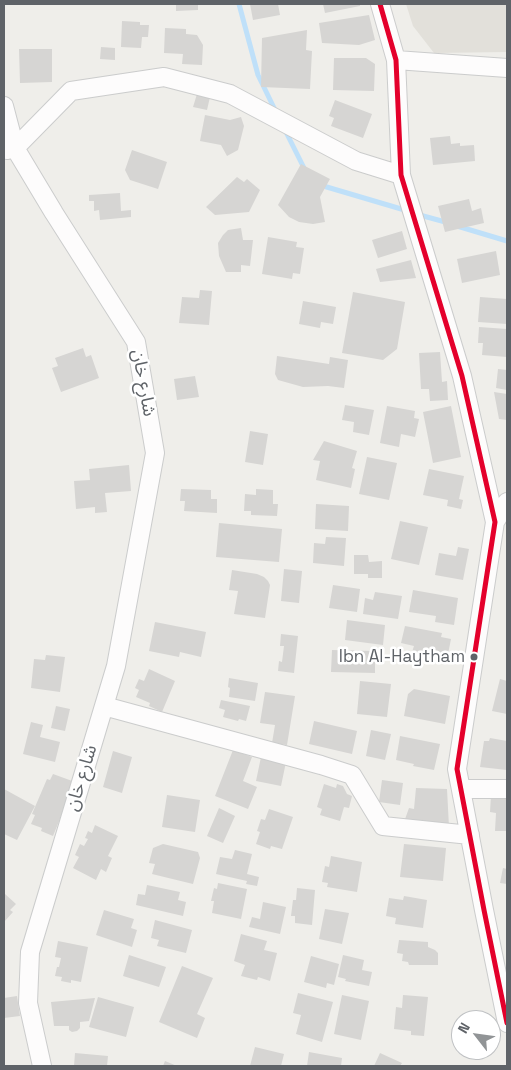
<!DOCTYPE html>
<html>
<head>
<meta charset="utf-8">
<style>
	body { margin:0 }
	#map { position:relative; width:511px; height:1070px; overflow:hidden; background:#efeeea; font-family:"Space Grotesk",sans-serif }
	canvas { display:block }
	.frame { position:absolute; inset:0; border:5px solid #5f6368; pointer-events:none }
	.north { position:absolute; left:451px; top:1010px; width:50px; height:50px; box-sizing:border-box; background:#fff; border:1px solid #bfc1c3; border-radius:50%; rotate:300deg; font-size:14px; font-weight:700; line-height:20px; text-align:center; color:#5f6368 }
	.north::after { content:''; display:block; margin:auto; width:18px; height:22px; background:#919496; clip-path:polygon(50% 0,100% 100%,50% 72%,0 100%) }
</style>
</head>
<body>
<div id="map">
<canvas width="511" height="1070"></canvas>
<div class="frame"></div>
<div class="north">N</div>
</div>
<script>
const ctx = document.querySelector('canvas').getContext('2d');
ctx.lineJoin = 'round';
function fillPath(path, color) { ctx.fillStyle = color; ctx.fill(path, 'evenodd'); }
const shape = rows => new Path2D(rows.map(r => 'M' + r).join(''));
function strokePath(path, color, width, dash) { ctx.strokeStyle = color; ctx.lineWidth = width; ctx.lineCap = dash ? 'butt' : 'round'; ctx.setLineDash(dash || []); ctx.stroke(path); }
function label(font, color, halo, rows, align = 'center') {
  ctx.font = font + ' "Space Grotesk","Noto Sans Arabic",sans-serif'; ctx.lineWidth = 5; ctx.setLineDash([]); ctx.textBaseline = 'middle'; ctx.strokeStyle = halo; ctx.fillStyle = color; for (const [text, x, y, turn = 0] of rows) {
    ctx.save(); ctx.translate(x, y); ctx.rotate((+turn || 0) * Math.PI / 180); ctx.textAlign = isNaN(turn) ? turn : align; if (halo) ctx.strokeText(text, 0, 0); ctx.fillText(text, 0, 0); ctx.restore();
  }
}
const education = shape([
	[406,4,507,4,507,52,434,53,413,26]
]);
const stream = shape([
	[239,4,258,75,277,114],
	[285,130,305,170],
	[320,185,408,211],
	[416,214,449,223],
	[457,226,507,241]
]);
const building = shape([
	[176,4,198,4,198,10,176,11],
	[250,4,278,4,280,15,253,20],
	[323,4,360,4,360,6,325,13],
	[369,15,375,40,359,45,322,43,319,23],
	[122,21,140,22,140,25,149,25,148,37,142,37,141,48,121,47],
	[165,28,186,29,186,34,197,35,203,45,202,65,182,64,183,54,164,53],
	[307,30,306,50,312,51,310,89,261,87,262,38],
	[101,47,115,48,115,60,100,59],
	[19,49,52,49,52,82,20,83],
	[334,58,366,58,375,64,374,91,333,90],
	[197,94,210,97,207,110,193,107],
	[335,100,372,114,363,138,331,126,334,118,329,116],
	[205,115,230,120,241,117,244,126,238,150,227,156,221,145,200,141],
	[450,136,451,144,460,143,460,146,474,145,475,161,433,165,430,138],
	[132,150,167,162,158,189,130,180,125,170],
	[301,164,330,179,320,197,325,222,313,224,299,222,289,217,278,205],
	[237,177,244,182,247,179,260,190,249,212,215,215,206,207],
	[120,193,121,211,131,210,131,217,100,220,99,210,94,211,94,201,89,201,89,195],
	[469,199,472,211,481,208,484,223,445,232,438,206],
	[241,228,243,240,253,240,250,266,241,265,241,272,226,272,219,256,218,243,223,235,228,230],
	[402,231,407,249,378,258,372,240],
	[268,237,297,242,296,247,304,248,300,274,293,273,292,279,262,274],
	[496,251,500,275,462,283,457,259],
	[411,260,416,278,380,282,376,269],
	[200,290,212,291,209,325,179,323,182,297,199,298],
	[353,292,405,302,397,349,383,360,342,353],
	[480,297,507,299,507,324,478,322],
	[303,301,336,307,333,324,321,322,320,328,299,324],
	[479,327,507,329,507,357,482,355,483,343,478,343],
	[83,348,86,357,91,355,99,378,61,392,52,368,58,366,55,358],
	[440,352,442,382,447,381,448,400,430,401,429,389,421,389,419,353],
	[277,356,329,364,330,357,348,360,344,388,328,386,303,387,278,380,275,374],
	[498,369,507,370,507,390,496,388],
	[195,376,199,397,177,400,174,379],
	[494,392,507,394,507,420,499,419],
	[345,405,374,410,369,435,353,432,354,422,342,420],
	[387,406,415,411,414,418,419,419,415,437,401,434,399,447,380,443],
	[451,406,461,457,433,463,423,412],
	[250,431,268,434,263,465,245,462],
	[324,441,357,451,352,468,355,469,351,488,316,480,320,461,313,460],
	[367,457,397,463,389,500,359,494],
	[129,465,131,491,105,493,107,512,95,513,95,507,76,509,74,481,90,480,89,469],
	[429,469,464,476,459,499,463,500,461,509,447,506,448,500,423,495],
	[181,489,211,490,211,499,217,499,217,513,184,511,185,501,180,501],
	[256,489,273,490,273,504,278,504,277,516,251,515,251,511,244,511,245,494,256,495],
	[316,504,349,506,348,531,315,529],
	[400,521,428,527,419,565,391,559],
	[219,523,282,529,279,562,216,557],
	[326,537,346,538,344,566,313,563,314,543,325,544],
	[458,547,469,549,463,580,435,575,439,553,456,556],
	[354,555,368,555,369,562,382,561,382,578,368,578,368,574,354,574],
	[284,569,302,571,299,603,281,601],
	[232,570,257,574,264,577,268,581,270,585,265,618,234,614,238,591,229,590],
	[333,585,360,589,357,612,329,608],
	[413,590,458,598,454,625,435,622,436,616,409,612],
	[375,592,402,596,398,619,363,614,365,598,373,600],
	[347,620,385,625,383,645,345,640],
	[155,622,206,632,201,657,180,652,179,657,149,651],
	[405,626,442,633,441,637,451,639,446,664,423,660,422,654,412,652,414,646,401,643],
	[281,634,298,636,294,673,278,671,279,661,282,662,284,646,280,646],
	[332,650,375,651,375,673,331,672],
	[46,655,65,657,60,692,31,688,34,659,45,660],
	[149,669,175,681,162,712,149,706,150,703,136,697,139,690,135,688,139,679,144,681],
	[229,678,258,683,255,701,229,697,230,688,228,687],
	[500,679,507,681,507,714,492,711],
	[360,681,391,684,387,717,357,714],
	[414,689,450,696,445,724,404,716,408,694],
	[265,692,295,696,287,745,272,743,275,725,260,723],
	[221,700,250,706,246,721,239,719,238,721,223,717,225,710,219,708],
	[56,706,70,709,65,731,51,728],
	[314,721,357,731,352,754,309,744],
	[31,722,43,725,40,737,60,742,55,762,23,754],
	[371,730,391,734,385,760,366,756],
	[400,736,440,744,434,770,413,766,414,764,396,760],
	[490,738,507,741,507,770,480,767,484,741,489,741],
	[233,750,252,757,243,781,257,787,248,809,215,796],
	[113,751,132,757,122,793,103,787],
	[261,757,286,762,281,786,256,781],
	[53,774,75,782,53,836,41,831,42,828,31,824,35,815,32,814,47,779,50,780],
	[382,780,403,783,400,805,379,802],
	[324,784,336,788,337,784,343,786,347,794,352,796,349,808,344,807,340,821,320,815,322,809,317,807],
	[416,788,447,789,449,827,404,822,409,808,414,809],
	[4,789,35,806,17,840,4,834],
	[167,795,200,800,195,832,162,827],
	[491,795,507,796,507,831,495,831,496,813,490,812],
	[219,808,235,816,223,843,207,836],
	[269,809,293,817,282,849,271,846,270,849,256,844,260,832,257,831,261,819,265,820],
	[95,825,118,836,108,856,112,858,106,872,101,869,96,880,73,868,79,857,75,855,80,844,84,846,88,839,85,838,88,831,92,833],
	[163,844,198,852,200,858,193,884,152,874,155,864,149,863,153,848],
	[404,844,446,848,443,881,400,877],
	[235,850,252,854,247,874,259,877,257,886,246,884,247,881,216,874,220,857,232,859],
	[331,856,362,862,357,892,327,887,328,883,322,882,325,866,329,867],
	[503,868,507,869,507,884,500,883],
	[218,883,247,889,241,919,212,913,214,901,211,901,214,888,217,889],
	[147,885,180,892,178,900,186,902,183,916,136,905,138,894,145,895],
	[297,888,315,890,312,925,295,923,295,916,291,916,293,900,296,900],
	[5,894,16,904,10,910,13,912,4,922,4,896],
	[404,896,427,900,423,928,395,924,396,918,386,916,389,898,403,900],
	[263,902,286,907,280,934,249,927,252,917,260,919],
	[325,909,349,913,342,944,319,939],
	[104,910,134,919,131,928,137,930,132,947,96,935],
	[155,920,192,930,186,953,157,946,159,940,151,938],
	[241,934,267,941,264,950,277,953,270,981,258,977,257,980,241,976,245,965,234,961],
	[399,940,428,942,428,947,435,950,438,953,438,965,409,965,408,962,402,961,403,954,397,953],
	[58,941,88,947,81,982,71,980,71,983,61,981,62,977,55,976,57,967,59,967,61,958,55,957],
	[129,955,166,967,159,987,123,976],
	[343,955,364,960,362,970,372,972,369,986,345,981,346,979,338,977],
	[311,956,339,964,334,985,327,983,326,988,304,982],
	[182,966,213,978,197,1014,205,1018,197,1038,159,1022],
	[298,993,333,1002,322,1042,296,1034,301,1015,293,1013],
	[342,995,369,1001,361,1040,334,1034],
	[403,995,428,997,424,1036,411,1035,411,1031,394,1029,396,1007,402,1008],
	[17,996,20,1016,4,1018,4,998],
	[98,997,134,1007,126,1037,89,1027],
	[95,998,89,1021,80,1022,80,1028,77,1031,72,1032,69,1030,69,1026,54,1026,51,1002],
	[255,1047,284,1054,281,1066,250,1066],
	[309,1052,342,1058,341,1066,307,1066],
	[75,1053,108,1056,107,1066,74,1066],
	[380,1053,402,1063,400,1066,374,1066],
	[165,1061,177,1066,163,1066]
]);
const minor = shape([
	[380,4,396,60,401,175,462,376,495,522,457,769,484,910,507,1023],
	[396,60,507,68],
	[4,106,15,148,7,150],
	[495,522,507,502],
	[104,706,321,765,352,775,383,826,470,835],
	[461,789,507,789],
	[42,1066,28,1003,30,952,116,666,155,453,136,342,54,213,15,148,71,91,164,77,230,94,356,161,401,175]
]);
const bus1 = shape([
	[380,4,396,60,401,175,462,376,495,522,457,769,484,910,507,1023]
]);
const markers = [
	[474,657,4.5,"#5f6368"]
];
const busNames = [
	["Ibn Al-Haytham",465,657]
];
const streetNames = [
	["شارع خان",143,383,80],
	["شارع خان",82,778,-73]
];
fillPath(education, '#e2e0da');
strokePath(stream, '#bfe0f9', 5);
fillPath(building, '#d6d5d3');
strokePath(minor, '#cbcccc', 20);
strokePath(minor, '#fdfcfc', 18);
strokePath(bus1, '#e4002b', 5);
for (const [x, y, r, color] of markers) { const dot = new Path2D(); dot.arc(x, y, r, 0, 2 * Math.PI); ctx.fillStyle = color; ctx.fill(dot); strokePath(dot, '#fff', 2); }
label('17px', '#5f6368', '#fff', busNames, 'right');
label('18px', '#5f6368', '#fff', streetNames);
</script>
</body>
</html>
